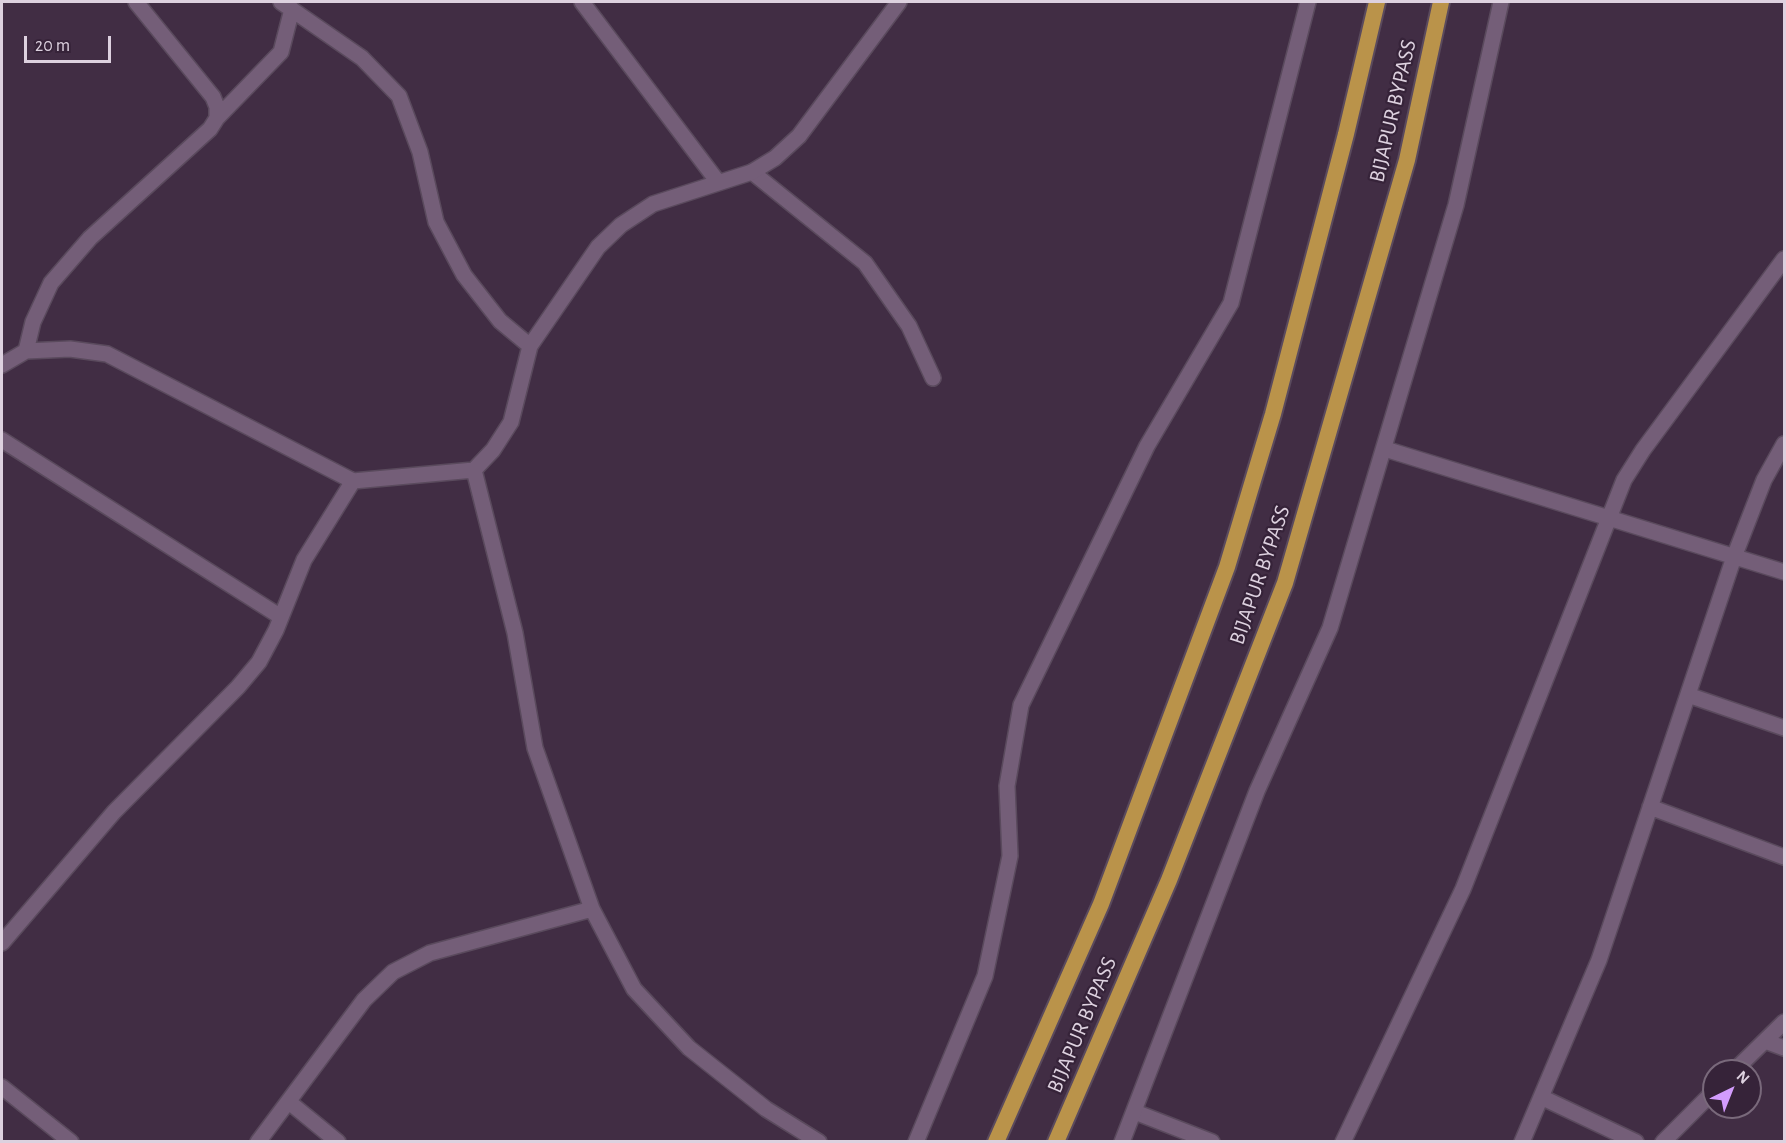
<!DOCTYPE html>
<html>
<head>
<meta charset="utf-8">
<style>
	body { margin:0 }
	#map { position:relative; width:1786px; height:1143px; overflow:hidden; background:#412d44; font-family:"Alegreya Sans",sans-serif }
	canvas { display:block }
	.frame { position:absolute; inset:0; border:3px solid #ddd1df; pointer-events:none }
	.north { position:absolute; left:1702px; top:1059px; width:60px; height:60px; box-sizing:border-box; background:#362339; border:2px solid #79697b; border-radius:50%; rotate:43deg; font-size:16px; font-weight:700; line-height:24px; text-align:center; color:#ddd1df }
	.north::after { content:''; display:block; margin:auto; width:21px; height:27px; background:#d39cfd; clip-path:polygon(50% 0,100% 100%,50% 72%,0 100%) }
	.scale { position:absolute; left:24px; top:36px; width:87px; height:27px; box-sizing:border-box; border:3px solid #ddd1df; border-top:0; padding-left:8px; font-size:18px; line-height:21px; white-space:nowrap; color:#ddd1df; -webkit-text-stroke:4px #362339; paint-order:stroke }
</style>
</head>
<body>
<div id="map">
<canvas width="1786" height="1143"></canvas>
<div class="frame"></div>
<div class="north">N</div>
<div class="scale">20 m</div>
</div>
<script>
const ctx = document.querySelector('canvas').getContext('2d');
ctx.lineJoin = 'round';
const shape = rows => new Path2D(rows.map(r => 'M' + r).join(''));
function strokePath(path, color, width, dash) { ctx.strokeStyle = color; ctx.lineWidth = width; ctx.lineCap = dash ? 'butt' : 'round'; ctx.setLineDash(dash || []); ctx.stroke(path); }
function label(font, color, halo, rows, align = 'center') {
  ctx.font = font + ' "Alegreya Sans",sans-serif'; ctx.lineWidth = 4.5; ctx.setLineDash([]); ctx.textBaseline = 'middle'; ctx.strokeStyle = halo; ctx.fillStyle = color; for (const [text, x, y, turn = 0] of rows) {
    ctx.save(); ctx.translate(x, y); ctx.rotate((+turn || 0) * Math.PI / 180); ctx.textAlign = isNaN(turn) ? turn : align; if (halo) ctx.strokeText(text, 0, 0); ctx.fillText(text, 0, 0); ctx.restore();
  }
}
const service = shape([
	[752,172,865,263,909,326,933,378]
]);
const minor = shape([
	[281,2,362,58,399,96,420,152,436,222,464,275,500,321,530,346,598,247,621,225,653,204,752,172,775,158,799,136,899,2],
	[582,2,718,182],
	[217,118,281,52,292,9],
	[26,351,33,322,51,283,90,238,210,129,217,118,217,107,213,97,136,2],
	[2,365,26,351,70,349,107,354,353,481,304,560,276,630,259,662,238,687,114,812,2,943],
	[2,440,281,617],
	[1385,449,1784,572],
	[474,470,515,633,535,748,592,909,634,989,689,1048,766,1109,819,1142],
	[353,481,474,470,493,450,511,422,530,346],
	[1688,695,1784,728],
	[1650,807,1784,857],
	[1765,1041,1784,1048],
	[1734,1071,1784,1022],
	[2,1087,71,1142],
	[1541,1097,1636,1142],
	[289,1102,338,1142],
	[1135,1112,1212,1142],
	[258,1142,364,1000,393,972,430,953,592,909],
	[1343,1142,1463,889,1624,480,1643,450,1784,259],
	[1522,1142,1599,960,1734,557,1764,480,1784,444],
	[1663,1142,1714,1091]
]);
const tertiary = shape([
	[916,1142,985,976,1010,856,1007,786,1021,705,1147,446,1231,303,1308,2],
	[1122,1142,1257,791,1330,628,1456,205,1501,2]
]);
const trunk = shape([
	[996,1142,1101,904,1227,567,1273,414,1346,134,1377,2],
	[1056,1142,1169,880,1285,583,1407,160,1441,2]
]);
const streetNames = [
	["BIJAPUR BYPASS",1393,111,-77],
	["BIJAPUR BYPASS",1260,575,-71],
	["BIJAPUR BYPASS",1082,1025,-67]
];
strokePath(service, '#5a4a5d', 18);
strokePath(minor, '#5a4a5d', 18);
strokePath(tertiary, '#5a4a5d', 18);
strokePath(trunk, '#5a4a5d', 20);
strokePath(service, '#745e78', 15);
strokePath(minor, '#745e78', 15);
strokePath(tertiary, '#745e78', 15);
strokePath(trunk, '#ba934a', 16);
label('22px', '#ddd1df', '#362339', streetNames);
</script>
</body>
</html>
